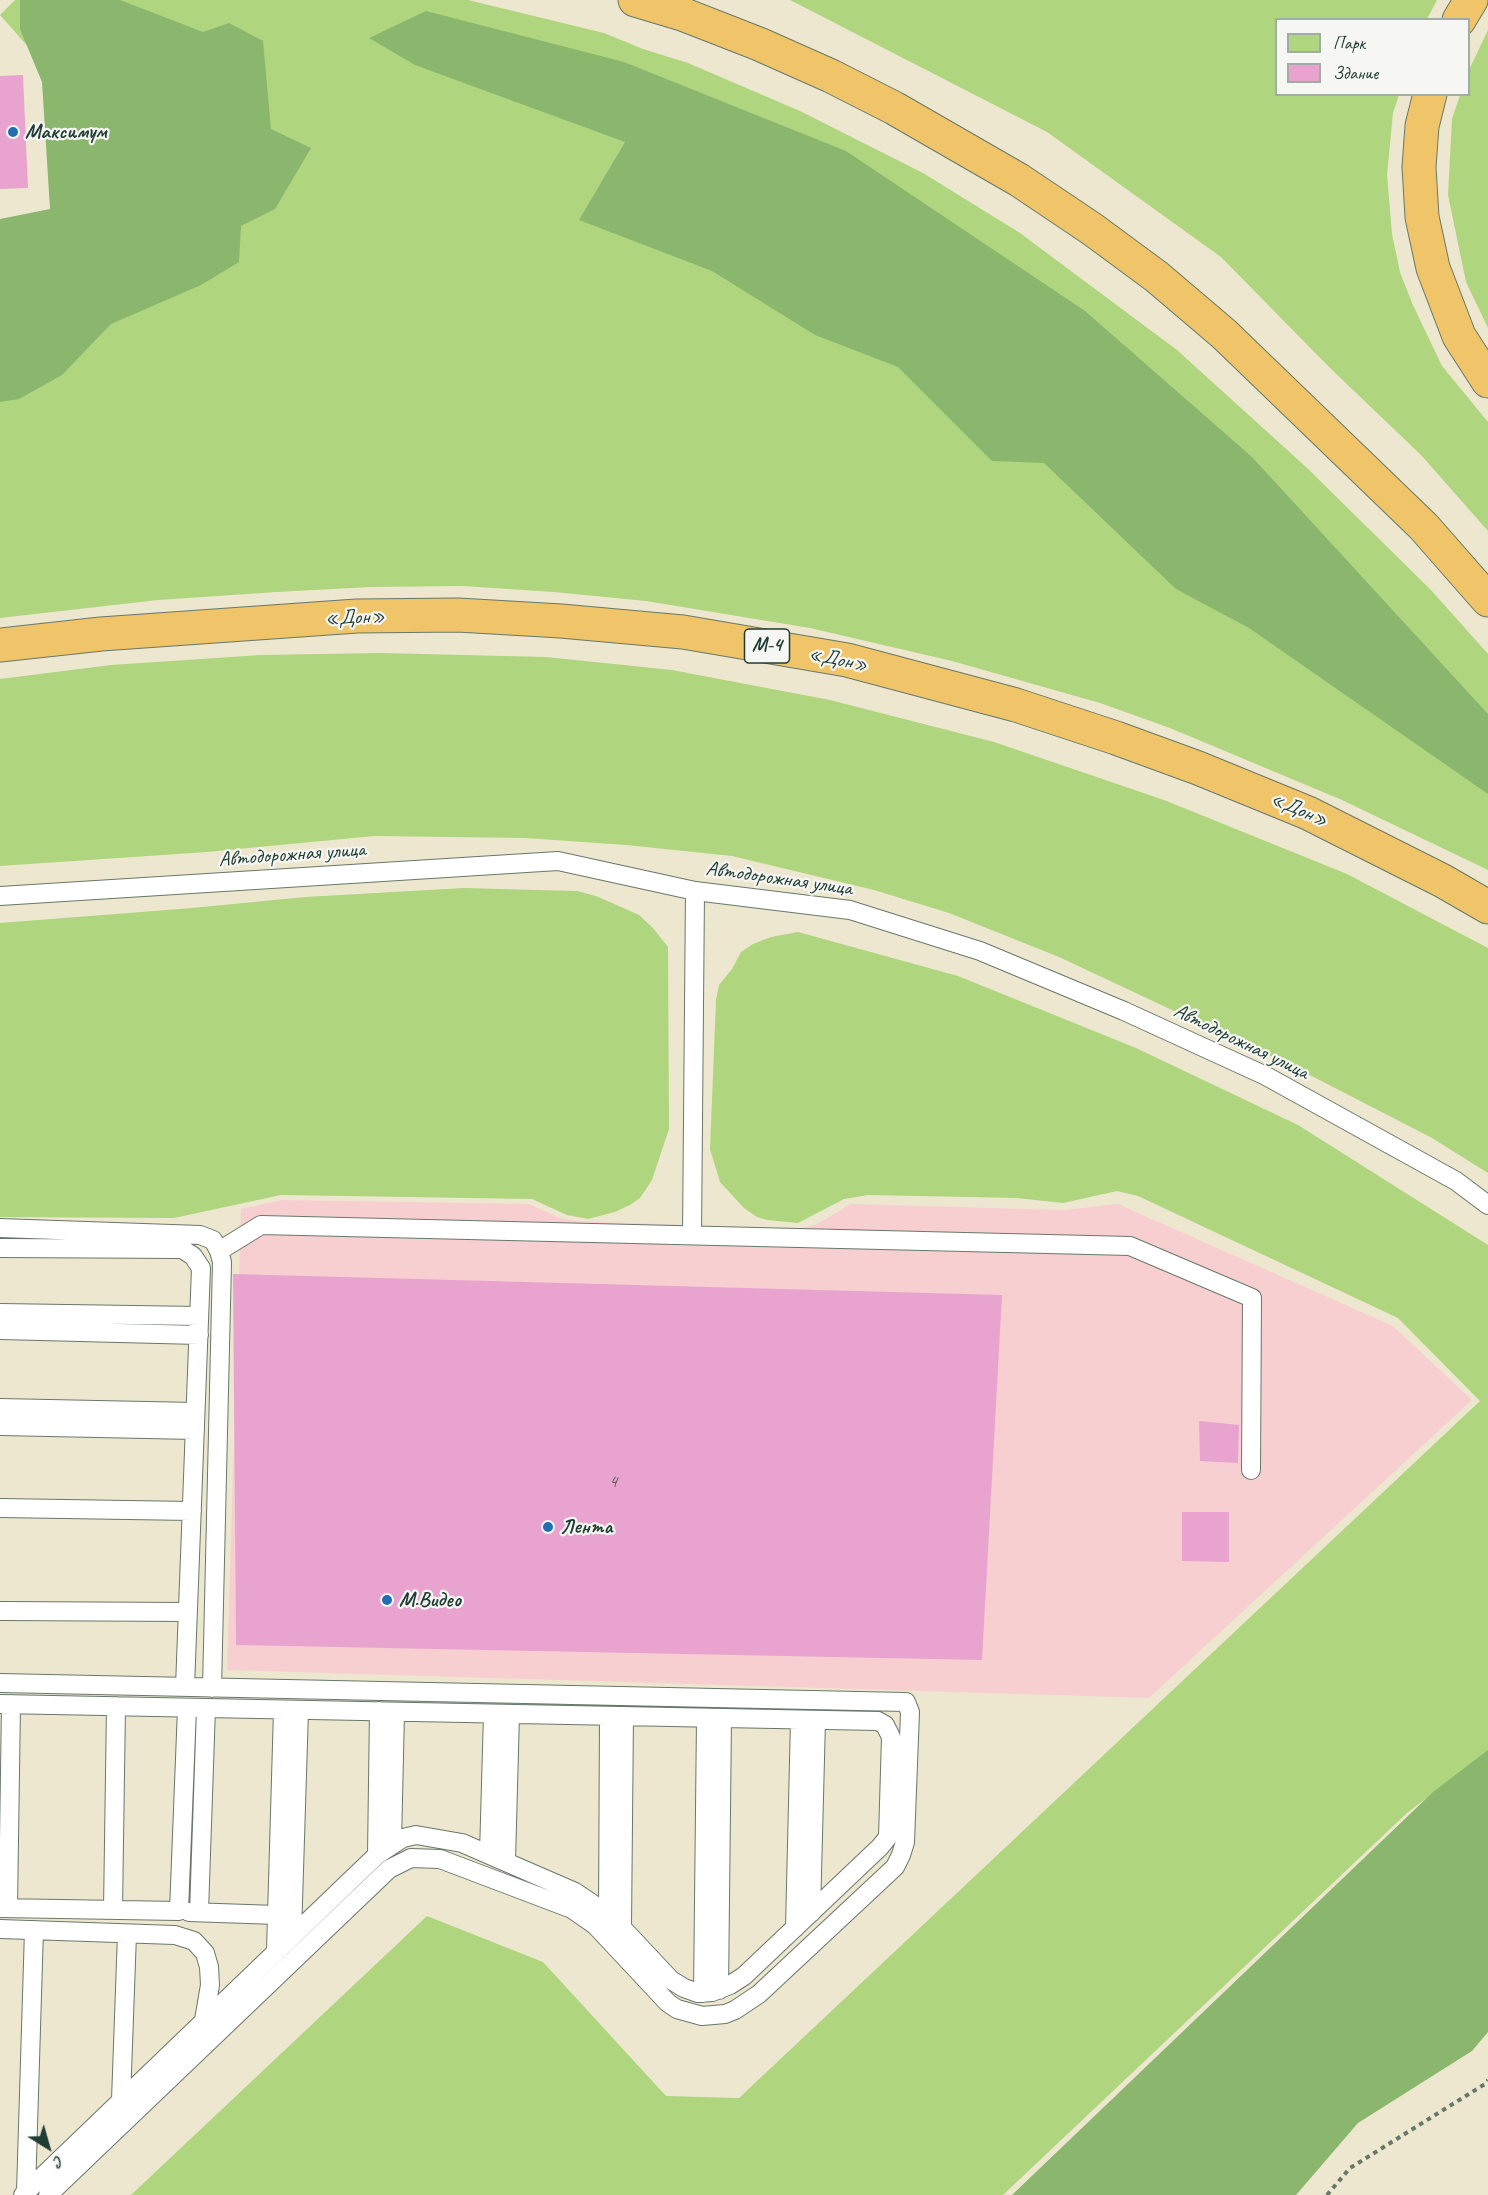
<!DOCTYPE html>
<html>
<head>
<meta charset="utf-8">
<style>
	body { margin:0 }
	#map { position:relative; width:1488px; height:2195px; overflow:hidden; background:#eee7cf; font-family:Caveat,sans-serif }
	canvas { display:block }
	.legend { position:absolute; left:1275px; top:18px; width:195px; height:78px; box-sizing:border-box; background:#f6f6f2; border:2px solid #a0aca6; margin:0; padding:8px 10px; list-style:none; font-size:18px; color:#1f3d34 }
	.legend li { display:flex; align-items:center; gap:12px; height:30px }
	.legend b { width:30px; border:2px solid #a0aca6 }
	.north { position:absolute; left:18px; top:2117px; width:60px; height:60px; -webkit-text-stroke:4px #f6f6f2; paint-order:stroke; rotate:143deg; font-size:16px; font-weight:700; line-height:24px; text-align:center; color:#1f3d34 }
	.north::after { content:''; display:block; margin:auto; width:21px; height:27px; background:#1f3d34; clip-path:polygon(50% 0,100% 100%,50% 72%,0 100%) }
</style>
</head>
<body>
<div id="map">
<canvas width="1488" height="2195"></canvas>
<ul class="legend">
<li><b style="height:16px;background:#afd57f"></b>Парк</li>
<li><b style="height:16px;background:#e8a4cf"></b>Здание</li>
</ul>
<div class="north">С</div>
</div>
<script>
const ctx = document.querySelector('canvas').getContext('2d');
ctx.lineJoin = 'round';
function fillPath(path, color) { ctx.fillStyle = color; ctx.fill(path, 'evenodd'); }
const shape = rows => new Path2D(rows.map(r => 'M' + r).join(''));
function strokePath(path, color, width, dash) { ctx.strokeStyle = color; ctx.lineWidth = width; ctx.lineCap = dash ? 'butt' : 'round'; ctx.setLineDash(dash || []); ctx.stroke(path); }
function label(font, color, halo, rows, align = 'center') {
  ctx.font = font + ' Caveat,sans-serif'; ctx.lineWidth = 4.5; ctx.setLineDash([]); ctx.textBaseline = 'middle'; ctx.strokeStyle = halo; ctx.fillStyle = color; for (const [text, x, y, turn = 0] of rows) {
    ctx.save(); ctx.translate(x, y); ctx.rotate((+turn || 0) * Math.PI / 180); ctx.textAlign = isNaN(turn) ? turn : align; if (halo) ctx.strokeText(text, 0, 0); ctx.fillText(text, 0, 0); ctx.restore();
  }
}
const built = shape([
	[282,1200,529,1204,558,1217,574,1221,797,1229,815,1225,851,1204,1064,1210,1118,1204,1393,1326,1472,1400,1149,1698,227,1670,241,1209]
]);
const green = shape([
	[15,0,468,0,604,33,643,49,688,63,800,111,923,173,1020,233,1177,350,1306,467,1431,590,1488,654,1488,870,1342,800,1170,728,1100,703,952,661,810,628,646,601,554,592,463,586,370,587,277,592,158,600,0,618,0,230,60,213,46,67,0,15],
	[790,0,1437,0,1427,19,1276,20,1276,94,1399,95,1393,113,1387,175,1392,234,1400,272,1412,303,1442,366,1488,422,1488,531,1421,455,1329,367,1221,257,1047,132],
	[1488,30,1488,328,1466,282,1448,195,1452,119,1460,95,1468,94,1469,70],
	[380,653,546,657,672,670,830,700,994,742,1164,800,1347,874,1488,948,1488,1173,1432,1138,1302,1071,1059,957,949,913,874,890,732,856,626,845,525,838,374,836,207,852,0,866,0,679,111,665,261,655],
	[464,888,577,891,596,896,639,915,653,928,668,947,669,1129,652,1180,640,1198,630,1205,615,1212,588,1219,567,1215,532,1199,281,1195,174,1218,0,1217,0,923,192,908,305,897],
	[798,932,958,976,1136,1048,1298,1125,1488,1245,1488,1751,1407,1813,1003,2195,131,2195,427,1916,543,1962,666,2096,739,2098,1480,1401,1398,1318,1138,1196,1117,1191,1063,1203,1017,1198,868,1195,844,1199,798,1223,767,1220,757,1217,744,1208,720,1182,710,1149,716,1000,719,985,732,969,741,952,753,944,771,937]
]);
const forest = shape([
	[20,0,120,0,203,32,229,23,263,41,271,129,311,148,275,209,241,226,239,262,201,285,111,324,62,375,19,399,0,402,0,219,50,209,42,82,20,29],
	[426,11,624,62,846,151,1085,311,1252,457,1488,714,1488,794,1249,628,1176,589,1044,463,992,461,898,367,815,335,712,271,579,220,625,142,415,65,369,38],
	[1488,1750,1488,2032,1472,2051,1358,2123,1296,2195,1012,2195,1433,1792]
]);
const building = shape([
	[23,75,28,188,0,189,0,76],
	[233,1274,1002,1295,982,1660,236,1645],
	[1199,1421,1239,1425,1238,1463,1200,1461],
	[1182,1512,1229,1512,1229,1562,1182,1561]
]);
const path = shape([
	[1327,2195,1350,2168,1485,2084,1488,2080]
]);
const service = shape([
	[0,896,558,861,695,891,850,910,980,951,1124,1011,1266,1076,1456,1181,1488,1205],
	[0,1228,200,1235,213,1240,219,1251,222,1262,212,1688],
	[692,1235,695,891],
	[0,1248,182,1249,193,1256,201,1268,185,1687],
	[219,1251,261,1225,1130,1246,1252,1298,1251,1470],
	[0,1313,199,1316],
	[0,1330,199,1335],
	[0,1408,195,1412],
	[0,1426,195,1430],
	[0,1508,192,1511],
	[0,1611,188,1612],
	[0,1683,906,1702,910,1712,905,1842,901,1855,895,1867,759,1994,735,2010,725,2014,702,2016,677,2009,668,2003,595,1925,572,1909,440,1859,411,1858,389,1869,48,2195],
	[0,1704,878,1721,885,1725,891,1737,888,1837,880,1847,744,1976,730,1985,712,1992,698,1993,684,1988,671,1980,612,1917,575,1892,462,1843,416,1835,403,1838,377,1855,23,2195],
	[392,1843,395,1712],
	[489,1854,493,1714],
	[377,1855,379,1711],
	[506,1861,510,1714],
	[0,1908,179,1911,187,1708],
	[8,1908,11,1704],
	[113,1910,116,1706],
	[189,1912,277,1915],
	[199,1912,206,1708],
	[811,1913,816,1720],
	[608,1914,609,1716],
	[622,1927,624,1716],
	[795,1928,800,1720],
	[0,1929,175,1935,194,1941,205,1953,209,1967,210,1985,204,2020],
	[292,1935,299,1710],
	[276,1950,283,1710],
	[719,1990,722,1718],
	[703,1993,706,1718],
	[121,2100,127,1934],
	[26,2192,34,1930]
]);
const trunk = shape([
	[635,0,682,14,759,44,831,76,894,108,1019,180,1092,229,1157,277,1224,334,1424,527,1488,600],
	[1459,20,1471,0],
	[1430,94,1422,126,1419,167,1422,217,1433,268,1459,336,1488,381]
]);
const motorway = shape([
	[0,645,101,634,357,616,458,615,561,621,683,632,847,660,1016,705,1116,738,1198,768,1308,813,1443,881,1488,907]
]);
const markers = [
	[13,132,6,"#1f6fb2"],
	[548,1527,6,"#1f6fb2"],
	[387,1600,6,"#1f6fb2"]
];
const numberNames = [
	["4",613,1482]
];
const shields = [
	[767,646,45]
];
const shieldNames = [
	["М-4",767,646]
];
const poiNames = [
	["Максимум",25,132],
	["Лента",560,1527],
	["М.Видео",399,1600]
];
const streetNames = [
	["«Дон»",355,618,-2],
	["«Дон»",838,660,12],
	["«Дон»",1299,810,24],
	["Автодорожная улица",292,855,-4],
	["Автодорожная улица",779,879,8],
	["Автодорожная улица",1241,1042,26]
];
fillPath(built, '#f7cfd1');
fillPath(green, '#afd57f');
fillPath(forest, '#8bb66e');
fillPath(building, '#e8a4cf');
strokePath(service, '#67786a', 20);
strokePath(trunk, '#67786a', 35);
strokePath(motorway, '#67786a', 35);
strokePath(path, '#67786a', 4, [4.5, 4.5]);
strokePath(service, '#fff', 18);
strokePath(trunk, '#f0c469', 33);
strokePath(motorway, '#f0c469', 33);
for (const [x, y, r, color] of markers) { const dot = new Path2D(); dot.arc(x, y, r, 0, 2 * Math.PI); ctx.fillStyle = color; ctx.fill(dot); strokePath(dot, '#f6f6f2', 2); }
label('18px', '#51575b', null, numberNames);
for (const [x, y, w] of shields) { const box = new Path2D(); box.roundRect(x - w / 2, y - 17, w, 34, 4.5); ctx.fillStyle = '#f6f6f2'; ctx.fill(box); strokePath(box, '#1f3d34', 1.5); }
label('bold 20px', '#1f3d34', null, shieldNames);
label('bold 21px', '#1f3d34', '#f6f6f2', poiNames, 'left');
label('21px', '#1f3d34', '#f6f6f2', streetNames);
</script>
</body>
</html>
